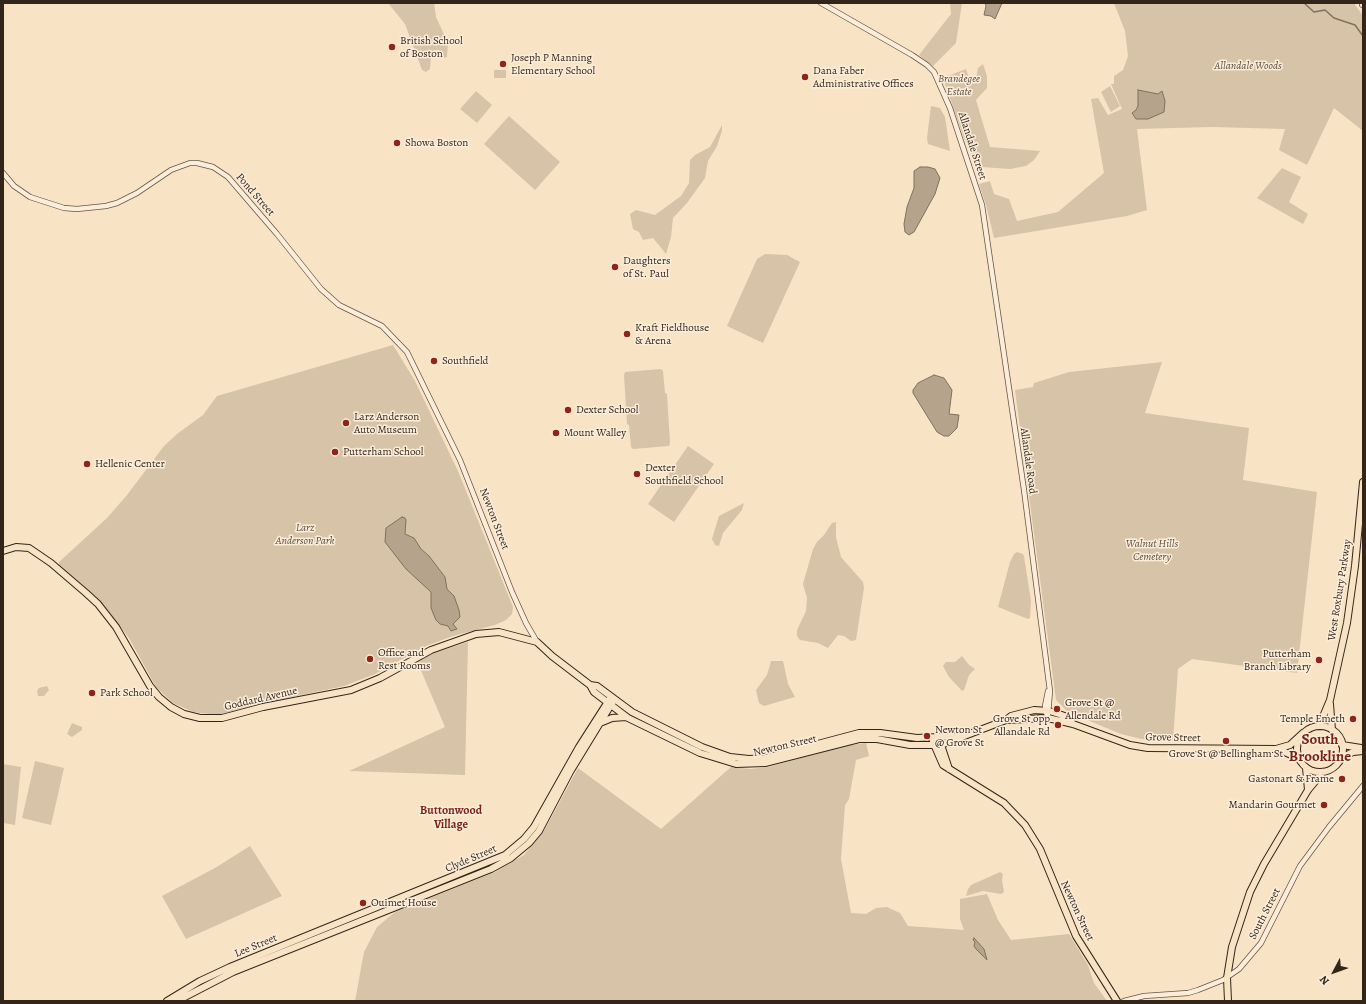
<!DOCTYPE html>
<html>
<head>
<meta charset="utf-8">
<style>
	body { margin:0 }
	#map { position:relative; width:1366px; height:1004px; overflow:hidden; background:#f9e3c5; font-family:Alegreya,serif }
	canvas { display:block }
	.frame { position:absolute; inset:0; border:4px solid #32261b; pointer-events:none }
	.north { position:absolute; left:1314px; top:952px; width:40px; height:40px; -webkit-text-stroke:3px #fbedd9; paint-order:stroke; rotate:229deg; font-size:11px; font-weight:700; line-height:16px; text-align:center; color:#32261b }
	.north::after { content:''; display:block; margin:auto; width:14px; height:18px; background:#32261b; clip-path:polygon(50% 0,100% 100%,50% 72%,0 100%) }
</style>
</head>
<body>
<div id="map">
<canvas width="1366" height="1004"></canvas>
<div class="frame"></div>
<div class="north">N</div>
</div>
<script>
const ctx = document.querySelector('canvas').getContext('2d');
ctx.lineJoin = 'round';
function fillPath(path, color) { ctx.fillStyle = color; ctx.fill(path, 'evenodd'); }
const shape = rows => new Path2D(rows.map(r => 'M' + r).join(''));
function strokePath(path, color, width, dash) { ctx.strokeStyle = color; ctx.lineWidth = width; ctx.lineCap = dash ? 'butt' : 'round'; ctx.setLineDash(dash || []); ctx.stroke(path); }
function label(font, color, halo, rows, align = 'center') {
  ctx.font = font + ' Alegreya,serif'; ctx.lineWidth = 3; ctx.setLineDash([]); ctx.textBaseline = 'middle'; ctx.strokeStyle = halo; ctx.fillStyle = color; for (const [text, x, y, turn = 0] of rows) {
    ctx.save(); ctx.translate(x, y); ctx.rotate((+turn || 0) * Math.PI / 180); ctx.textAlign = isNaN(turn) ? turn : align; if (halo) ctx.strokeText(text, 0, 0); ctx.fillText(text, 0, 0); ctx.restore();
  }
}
const green = shape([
	[388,3,434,3,436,17,448,43,447,57,442,58,439,50,435,50,431,56,430,69,426,72,422,70,405,24],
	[950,3,962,3,956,43,933,66,919,55,951,14],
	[1114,3,1354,3,1363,16,1363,131,1334,108,1307,165,1279,150,1285,129,1212,127,1137,129,1147,210,1127,216,994,238,986,205,979,184,990,181,994,194,1009,199,1017,221,1058,212,1104,173,1091,99,1098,98,1108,115,1122,109,1111,84,1114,84,1114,76,1123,70,1128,56,1125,31],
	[983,64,987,76,987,88,976,100,990,147,1040,151,1034,160,1026,166,1010,169,982,167,976,165,964,138,943,78,966,69,971,84,976,79,978,68],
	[494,70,506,70,506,78,494,78],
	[1110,86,1120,106,1111,112,1101,92],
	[476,91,492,105,477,123,460,109],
	[931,106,940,108,945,117,950,151,928,144,927,138],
	[509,116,560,162,535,190,484,144],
	[722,125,722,131,717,146,708,161,705,178,687,203,673,218,671,237,666,254,653,238,643,240,639,232,633,229,630,214,636,210,655,215,681,196,689,183,690,160,695,155,710,147],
	[1282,168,1301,177,1289,202,1308,214,1303,224,1257,198],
	[765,254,787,255,800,262,763,343,727,326,757,259],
	[393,345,415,381,458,471,513,607,512,614,506,620,495,625,453,636,426,646,375,674,344,686,268,702,217,715,193,712,173,703,156,687,129,638,110,613,93,594,59,566,59,562,107,518,127,495,164,446,177,434,203,415,217,396],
	[1162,362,1145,413,1249,428,1243,480,1317,492,1297,673,1192,659,1178,669,1173,741,1141,739,1121,734,1068,712,1056,700,1015,390,1033,387,1034,383,1069,372],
	[661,369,663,371,665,393,667,394,670,443,669,446,633,449,631,447,629,425,627,424,624,375,625,372],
	[688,446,714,464,674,522,648,504],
	[744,503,742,510,723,533,719,546,715,545,712,539,719,516],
	[836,522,836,537,841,557,863,582,864,588,856,640,851,641,844,636,838,635,828,648,818,643,800,640,797,636,797,630,806,611,807,598,803,584,813,549,817,542,824,535,832,523],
	[1017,552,1023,554,1024,556,1031,601,1030,618,1028,619,998,607,1010,562,1014,554],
	[468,642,465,775,349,771,445,727,417,661,432,654],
	[962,656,969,665,975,669,969,675,964,690,962,691,949,677,943,666,946,662,955,662],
	[771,661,783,661,788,684,795,697,764,706,759,703,756,690,767,675],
	[47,686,49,690,44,696,38,696,37,691,39,688],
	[72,723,82,727,82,730,72,737,67,734],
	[866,743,869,756,856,760,849,799,845,805,841,859,851,913,866,914,876,908,887,907,900,913,908,926,964,930,960,919,960,899,987,894,998,920,1011,940,1069,934,1088,965,1094,983,1107,1001,355,1001,364,952,377,927,395,912,495,872,524,855,545,829,578,768,661,829,731,767,750,769,768,767,844,746],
	[35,761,64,768,51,825,22,818],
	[3,764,21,767,15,825,3,823],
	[250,846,282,896,186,939,162,896,215,868],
	[1000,872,1003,874,1002,880,1004,892,1001,894,983,891,966,896,968,889,971,885]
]);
const water = shape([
	[985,3,1002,3,995,19,991,16,984,15,986,6,985,3],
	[1138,90,1158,94,1162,91,1165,101,1164,112,1148,119,1136,119,1132,113,1136,110,1138,106,1138,90],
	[920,167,928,167,935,169,940,178,935,194,914,232,909,235,905,232,904,224,907,207,914,188,914,171,920,167],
	[934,375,944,378,952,390,949,414,959,415,957,428,949,436,944,436,937,432,913,393,913,390,918,383,934,375],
	[402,517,405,518,406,520,405,534,414,538,421,549,429,556,445,577,447,589,454,596,459,610,460,617,453,624,457,629,451,631,448,626,440,624,436,620,431,608,431,592,406,569,385,542,386,528,402,517],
	[974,938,984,949,987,960,976,949,974,946,975,942,973,940,974,938]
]);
const stream = shape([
	[1304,3,1314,12,1325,10,1334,18,1355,25,1363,36]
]);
const minor = shape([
	[821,3,912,55,927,65,934,72,950,108,982,205,1024,490,1050,691,1048,714],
	[3,173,14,186,30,197,64,208,77,209,106,206,117,203,137,193,171,170,190,163,197,163,213,167,228,177,277,234,321,289,339,305,382,326,407,352,460,460,512,592,526,623,537,642],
	[1046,713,1045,706,1048,691],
	[1124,1001,1144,996,1188,993,1198,990,1223,980,1239,969,1261,943,1300,866,1329,827,1363,786]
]);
const major = shape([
	[3,551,16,547,29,548,51,563,86,593,98,604,116,627,150,686,159,697,171,707,184,714,200,718,222,718,263,707,351,690,380,678,431,650,476,634,499,632,537,642,552,656,590,685,597,686,632,712,702,747,730,757,749,759,765,758,859,733,880,733,917,738,961,736],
	[590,685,594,692,628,718,700,753,736,764,765,763,859,739,877,739,910,745,941,745,1006,720,1011,716,1034,710,1049,711,1059,714,1067,717,1073,724],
	[1330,704,1332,730],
	[1006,720,1048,718,1073,724,1130,745,1148,748,1276,749,1290,745,1303,733],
	[600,723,612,718,626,717],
	'1297 749a23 23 0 1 1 46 0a23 23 0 1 1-46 0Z',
	[1319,726,1330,700,1347,623,1355,566,1363,482],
	[933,742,943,765,1004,803,1025,825,1040,849,1076,936,1117,1001],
	[940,742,949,769],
	[1342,745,1361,748],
	[1278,749,1298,758],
	[1341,758,1353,752,1363,751],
	[1306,768,1308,790],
	[167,1001,200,981,230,967,505,855,524,839,534,827,579,747,611,697],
	[177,1001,233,972,491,869,511,858,529,843,539,831,570,772,614,700],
	[1228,1001,1227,978,1232,947,1250,892,1264,864,1308,790,1323,772]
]);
const highway = shape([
	[1363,3,1363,4]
]);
const markers = [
	[392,47,4,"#8f2418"],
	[503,64,4,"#8f2418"],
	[805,77,4,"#8f2418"],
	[397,143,4,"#8f2418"],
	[615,267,4,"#8f2418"],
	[627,334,4,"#8f2418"],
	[434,361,4,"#8f2418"],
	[568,410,4,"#8f2418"],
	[346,423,4,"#8f2418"],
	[556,433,4,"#8f2418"],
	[335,452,4,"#8f2418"],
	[87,464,4,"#8f2418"],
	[637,474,4,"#8f2418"],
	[370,659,4,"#8f2418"],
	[1319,660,4,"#8f2418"],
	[92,693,4,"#8f2418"],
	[1057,709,4,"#8f2418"],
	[1353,719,4,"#8f2418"],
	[1058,725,4,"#8f2418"],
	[927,736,4,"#8f2418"],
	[1226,741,4,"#8f2418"],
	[1342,779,4,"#8f2418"],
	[1324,805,4,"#8f2418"],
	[363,903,4,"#8f2418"]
];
const poiNames = [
	["British School",400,41],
	["of Boston",400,54],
	["Joseph P Manning",511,58],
	["Elementary School",511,71],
	["Dana Faber",813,71],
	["Administrative Offices",813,84],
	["Showa Boston",405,143],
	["Daughters",623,261],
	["of St. Paul",623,274],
	["Kraft Fieldhouse",635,328],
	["& Arena",635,341],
	["Southfield",442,361],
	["Dexter School",576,410],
	["Larz Anderson",354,417],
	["Auto Museum",354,430],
	["Mount Walley",564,433],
	["Putterham School",343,452],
	["Hellenic Center",95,464],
	["Dexter",645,468],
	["Southfield School",645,481],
	["Office and",378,653],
	["Rest Rooms",378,666],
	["Putterham",1311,654,"right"],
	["Branch Library",1311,667,"right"],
	["Park School",100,693],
	["Grove St @",1065,703],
	["Allendale Rd",1065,716],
	["Grove St opp",1050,719,"right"],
	["Allandale Rd",1050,732,"right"],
	["Temple Emeth",1345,719,"right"],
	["Newton St",935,730],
	["@ Grove St",935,743],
	["Grove St @ Bellingham St",1226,754,"center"],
	["Gastonart & Frame",1334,779,"right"],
	["Mandarin Gourmet",1316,805,"right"],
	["Ouimet House",371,903]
];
const parkNames = [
	["Allandale Woods",1248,66],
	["Brandegee",959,79],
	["Estate",959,92],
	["Larz",305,528],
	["Anderson Park",305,541],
	["Walnut Hills",1152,544],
	["Cemetery",1152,557]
];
const streetNames = [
	["Allandale Street",972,146,72],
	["Pond Street",255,195,49],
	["Allandale Road",1028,461,82],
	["Newton Street",494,519,69],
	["West Roxbury Parkway",1340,590,-81],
	["Goddard Avenue",261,699,-13],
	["Grove Street",1173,738,1],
	["Newton Street",785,746,-13],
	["Clyde Street",471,859,-23],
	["Newton Street",1077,911,65],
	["South Street",1265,914,-63],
	["Lee Street",256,946,-22]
];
const neighbourhoodNames = [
	["Buttonwood",451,811],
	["Village",451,825]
];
const districtNames = [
	["South",1320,740],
	["Brookline",1320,757]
];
fillPath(green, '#d7c3a8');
fillPath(water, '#b5a38b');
strokePath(water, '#81715e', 1);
strokePath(stream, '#81715e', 1.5);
strokePath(minor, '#645546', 6);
strokePath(major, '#32261b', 8);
strokePath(highway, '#32261b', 8);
strokePath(minor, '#fbedd9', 4.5);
strokePath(major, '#f9e3c5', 6);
strokePath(highway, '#f9e3c5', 7);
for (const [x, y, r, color] of markers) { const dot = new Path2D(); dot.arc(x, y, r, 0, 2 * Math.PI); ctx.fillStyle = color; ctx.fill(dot); strokePath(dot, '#fbedd9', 1.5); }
label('11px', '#32261b', '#fbedd9', poiNames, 'left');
label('italic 11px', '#5b4d3e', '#fbedd9', parkNames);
label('11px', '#32261b', '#fbedd9', streetNames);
label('bold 12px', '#7a1f14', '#fbedd9', neighbourhoodNames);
label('bold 15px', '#7a1f14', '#fbedd9', districtNames);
</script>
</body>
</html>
